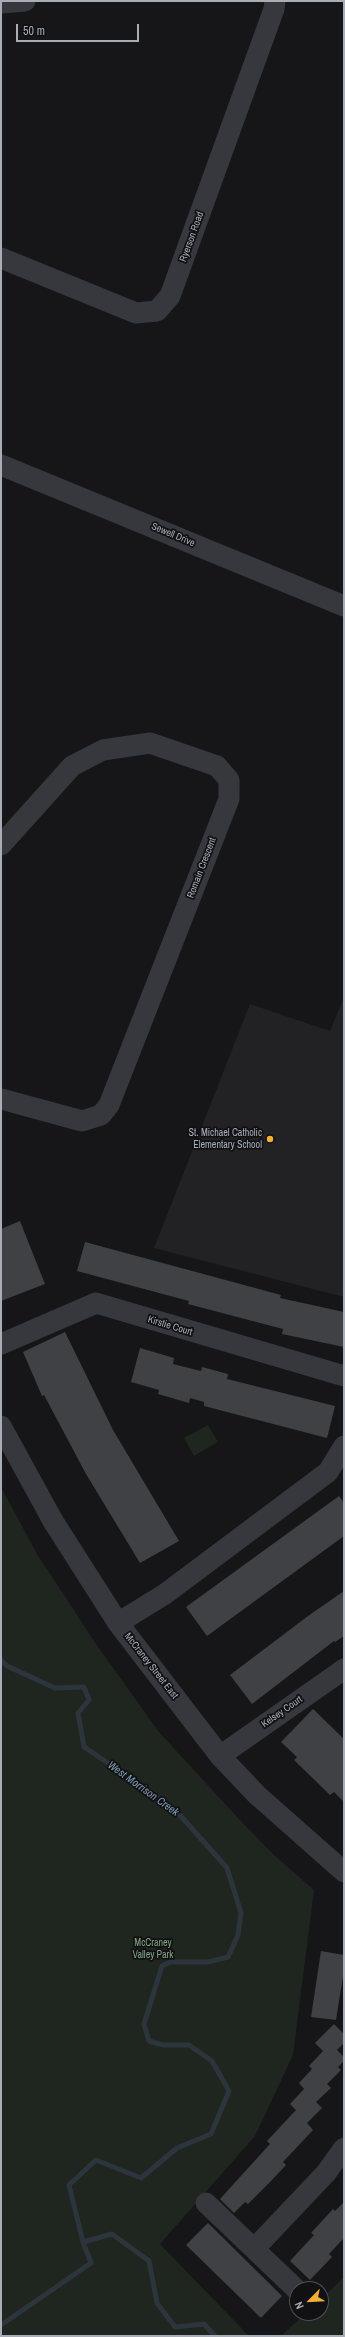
<!DOCTYPE html>
<html>
<head>
<meta charset="utf-8">
<style>
	body { margin:0 }
	#map { position:relative; width:345px; height:2337px; overflow:hidden; background:#161618; font-family:"Archivo Narrow",sans-serif }
	canvas { display:block }
	.frame { position:absolute; inset:0; border:2px solid #a8adb8; pointer-events:none }
	.north { position:absolute; left:289px; top:2281px; width:40px; height:40px; box-sizing:border-box; background:#111113; border:1px solid #4d4f55; border-radius:50%; rotate:246deg; font-size:11px; font-weight:700; line-height:16px; text-align:center; color:#a8adb8 }
	.north::after { content:''; display:block; margin:auto; width:14px; height:18px; background:#f2b134; clip-path:polygon(50% 0,100% 100%,50% 72%,0 100%) }
	.scale { position:absolute; left:16px; top:24px; width:123px; height:18px; box-sizing:border-box; border:2px solid #a8adb8; border-top:0; padding-left:5px; font-size:12px; line-height:14px; white-space:nowrap; color:#a8adb8; -webkit-text-stroke:3px #111113; paint-order:stroke }
</style>
</head>
<body>
<div id="map">
<canvas width="345" height="2337"></canvas>
<div class="frame"></div>
<div class="north">N</div>
<div class="scale">50 m</div>
</div>
<script>
const ctx = document.querySelector('canvas').getContext('2d');
ctx.lineJoin = 'round';
function fillPath(path, color) { ctx.fillStyle = color; ctx.fill(path, 'evenodd'); }
const shape = rows => new Path2D(rows.map(r => 'M' + r).join(''));
function strokePath(path, color, width, dash) { ctx.strokeStyle = color; ctx.lineWidth = width; ctx.lineCap = dash ? 'butt' : 'round'; ctx.setLineDash(dash || []); ctx.stroke(path); }
function label(font, color, halo, rows, align = 'center') {
  ctx.font = font + ' "Archivo Narrow",sans-serif'; ctx.lineWidth = 3.5; ctx.setLineDash([]); ctx.textBaseline = 'middle'; ctx.strokeStyle = halo; ctx.fillStyle = color; for (const [text, x, y, turn = 0] of rows) {
    ctx.save(); ctx.translate(x, y); ctx.rotate((+turn || 0) * Math.PI / 180); ctx.textAlign = isNaN(turn) ? turn : align; if (halo) ctx.strokeText(text, 0, 0); ctx.fillText(text, 0, 0); ctx.restore();
  }
}
const built = shape([
	[344,997,344,1297,154,1248,250,1004,330,1031]
]);
const green = shape([
	[208,1425,218,1442,194,1456,184,1438],
	[1,1487,37,1554,96,1644,159,1732,238,1818,274,1855,314,1890,293,2055,255,2136,160,2244,249,2336,1,2336],
	[344,2277,344,2336,281,2336,306,2313,321,2313,321,2299]
]);
const stream = shape([
	[1,1660,7,1666,55,1688,84,1687,89,1700,78,1713,84,1747,144,1787,180,1815,227,1868,241,1913,238,1935,228,1957,208,1962,170,1962,162,1966,144,2024,149,2041,163,2045,189,2045,212,2061,229,2091,211,2134,177,2148,141,2178,96,2160,69,2185,83,2242,91,2263,1,2325],
	[83,2242,112,2234,149,2261,157,2303,175,2327,204,2324,215,2336]
]);
const building = shape([
	[20,1221,45,1284,1,1301,1,1229],
	[85,1242,281,1295,280,1298,344,1312,344,1347,282,1334,283,1329,188,1304,189,1301,77,1271],
	[65,1332,113,1430,179,1541,140,1563,86,1474,44,1395,42,1396,23,1352],
	[140,1348,174,1358,173,1364,201,1371,202,1367,228,1374,227,1379,335,1406,327,1438,204,1406,204,1402,190,1398,189,1403,158,1394,159,1390,131,1382],
	[339,1496,344,1503,344,1536,207,1636,186,1607],
	[344,1591,344,1636,335,1642,334,1641,252,1704,230,1675,308,1616],
	[313,1709,344,1739,344,1802,334,1792,330,1795,294,1760,297,1757,281,1742],
	[321,1951,344,1955,344,1970,336,2020,311,2017],
	[334,2024,344,2034,344,2043,337,2050,344,2057,344,2061,338,2067,341,2070,327,2084,331,2088,316,2102,322,2108,307,2123,313,2130,283,2162,286,2165,271,2181,248,2204,245,2202,234,2213,220,2199,270,2144,267,2141,296,2110,290,2104,304,2089,299,2083,312,2069,309,2066,323,2051,315,2043],
	[344,2202,344,2238,329,2254,332,2257,310,2280,290,2261,314,2235,311,2233,333,2209,335,2211],
	[208,2223,282,2296,261,2318,186,2245]
]);
const minor = shape([
	[1,3,25,1],
	[1,258,136,313,157,311,170,296,274,9,275,1],
	[1,465,344,606],
	[1,845,72,766,103,750,150,743,217,766,229,780,229,799,109,1105,101,1115,82,1121,1,1099],
	[1,1344,96,1303,344,1376],
	[1,1426,53,1521,118,1623,220,1756,257,1795,344,1872],
	[118,1623,165,1594,328,1472,344,1446],
	[220,1756,344,1669],
	[206,2203,297,2290],
	[255,2248,326,2173,344,2148]
]);
const markers = [
	[270,1139,4,"#f2b134"]
];
const streetNames = [
	["Ryerson Road",192,237,-70],
	["Sewell Drive",173,535,23],
	["Romain Crescent",202,868,-69],
	["Kirstie Court",170,1326,17],
	["McCraney Street East",151,1666,52],
	["Kelsey Court",282,1712,-35]
];
const poiNames = [
	["St. Michael Catholic",262,1133],
	["Elementary School",262,1145]
];
const parkNames = [
	["McCraney",153,1943],
	["Valley Park",153,1955]
];
const waterNames = [
	["West Morrison Creek",143,1789,36]
];
fillPath(built, '#222225');
fillPath(green, '#1e261f');
strokePath(stream, '#2c353c', 5);
fillPath(building, '#404145');
strokePath(minor, '#37383d', 21);
for (const [x, y, r, color] of markers) { const dot = new Path2D(); dot.arc(x, y, r, 0, 2 * Math.PI); ctx.fillStyle = color; ctx.fill(dot); strokePath(dot, '#111113', 1.5); }
label('10px', '#a8adb8', '#111113', streetNames);
label('10px', '#a8adb8', '#111113', poiNames, 'right');
label('10px', '#7fa381', '#111113', parkNames);
label('italic 11px', '#7f9bb3', '#111113', waterNames);
</script>
</body>
</html>
